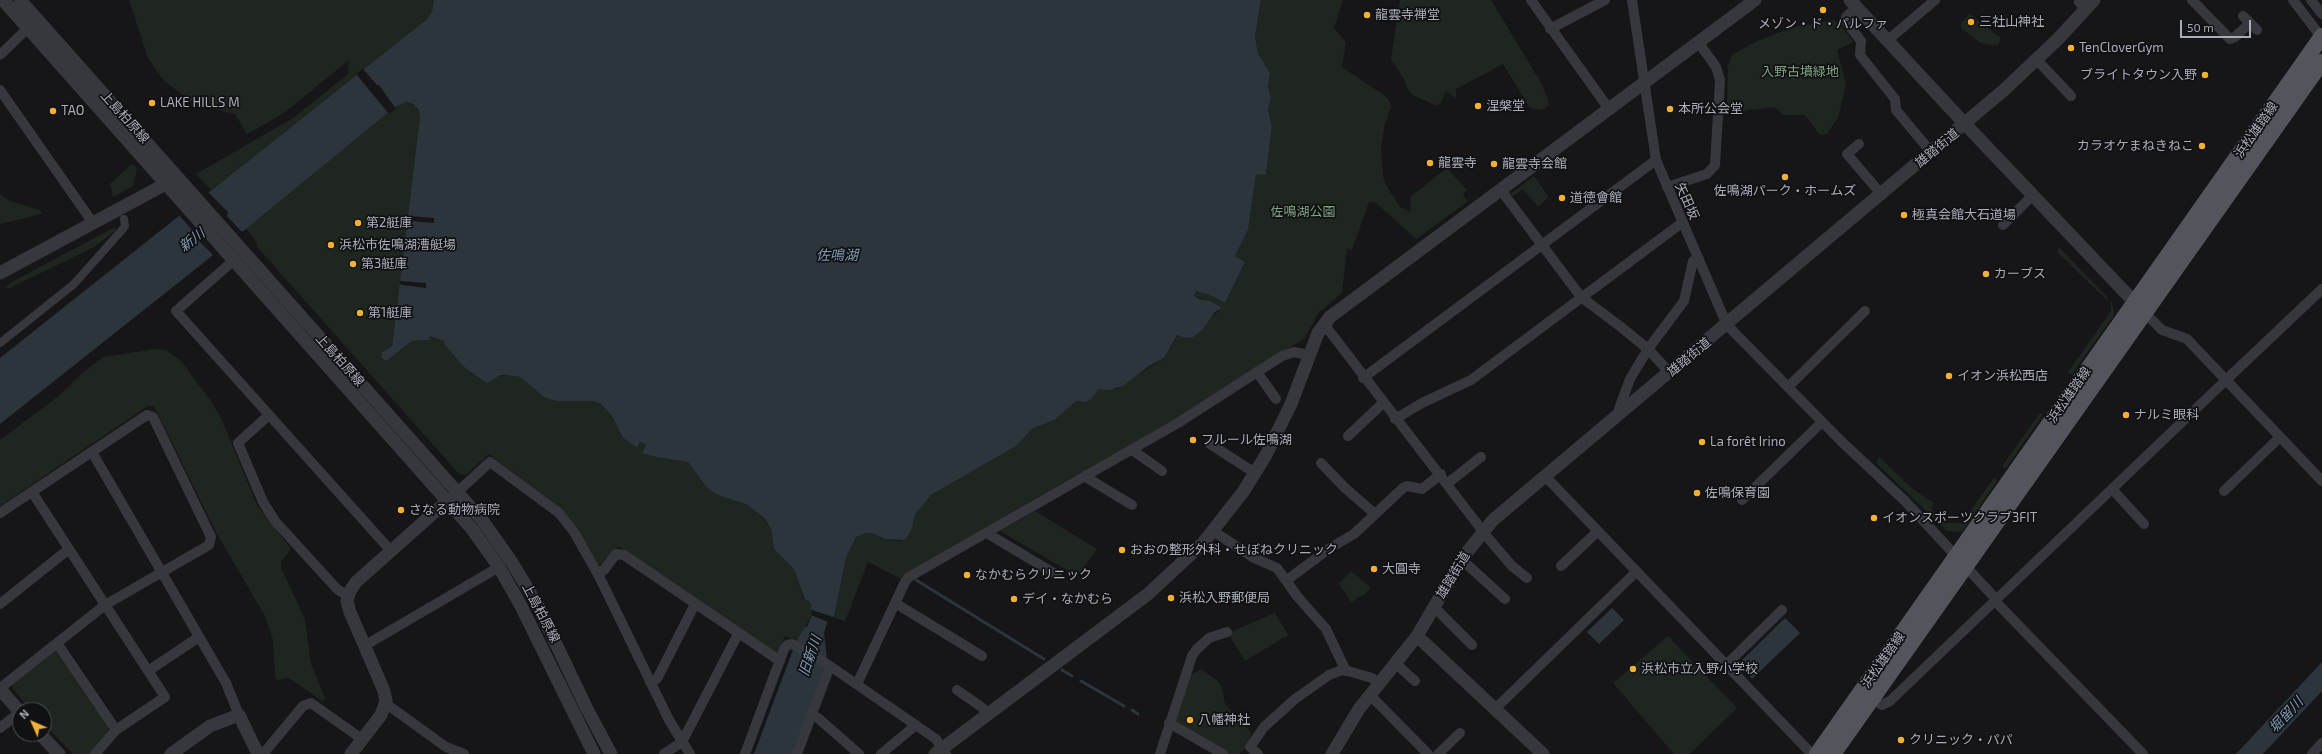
<!DOCTYPE html>
<html>
<head>
<meta charset="utf-8">
<style>
	body { margin:0 }
	#map { position:relative; width:2322px; height:754px; overflow:hidden; background:#161618; font-family:"Exo 2",sans-serif }
	canvas { display:block }
	.north { position:absolute; left:12px; top:702px; width:40px; height:40px; box-sizing:border-box; background:#111113; border:1px solid #4d4f55; border-radius:50%; rotate:315deg; font-size:11px; font-weight:700; line-height:16px; text-align:center; color:#a8adb8 }
	.north::after { content:''; display:block; margin:auto; width:14px; height:18px; background:#f2b134; clip-path:polygon(50% 0,100% 100%,50% 72%,0 100%) }
	.scale { position:absolute; left:2180px; top:20px; width:71px; height:18px; box-sizing:border-box; border:2px solid #a8adb8; border-top:0; padding-left:5px; font-size:12px; line-height:14px; white-space:nowrap; color:#a8adb8; -webkit-text-stroke:3px #111113; paint-order:stroke }
</style>
</head>
<body>
<div id="map">
<canvas width="2322" height="754"></canvas>
<div class="north">N</div>
<div class="scale">50 m</div>
</div>
<script>
const ctx = document.querySelector('canvas').getContext('2d');
ctx.lineJoin = 'round';
function fillPath(path, color) { ctx.fillStyle = color; ctx.fill(path, 'evenodd'); }
const shape = rows => new Path2D(rows.map(r => 'M' + r).join(''));
function strokePath(path, color, width, dash) { ctx.strokeStyle = color; ctx.lineWidth = width; ctx.lineCap = dash ? 'butt' : 'round'; ctx.setLineDash(dash || []); ctx.stroke(path); }
function label(font, color, halo, rows, align = 'center') {
  ctx.font = font + ' "Exo 2","Noto Sans JP",sans-serif'; ctx.lineWidth = 3.5; ctx.setLineDash([]); ctx.textBaseline = 'middle'; ctx.strokeStyle = halo; ctx.fillStyle = color; for (const [text, x, y, turn = 0] of rows) {
    ctx.save(); ctx.translate(x, y); ctx.rotate((+turn || 0) * Math.PI / 180); ctx.textAlign = isNaN(turn) ? turn : align; if (halo) ctx.strokeText(text, 0, 0); ctx.fillText(text, 0, 0); ctx.restore();
  }
}
const green = shape([
	[129,0,434,0,432,11,427,19,211,190,196,174,293,118,348,74,349,60,284,113,247,134,235,114,195,104,164,81,148,58],
	[1261,0,1343,0,1334,28,1346,42,1342,67,1384,95,1389,100,1391,107,1385,123,1381,147,1383,176,1386,185,1400,207,1410,212,1411,196,1447,168,1467,190,1463,194,1467,202,1416,239,1375,202,1369,202,1353,247,1352,250,1347,249,1342,293,1319,312,1305,338,1176,420,1036,498,901,579,868,562,845,621,834,617,846,558,856,537,866,533,875,534,885,539,901,541,915,515,931,495,1016,446,1032,429,1056,419,1076,401,1085,402,1099,389,1116,389,1164,358,1177,335,1186,338,1222,308,1194,295,1196,291,1210,295,1225,303,1245,262,1235,256,1248,230,1256,173,1266,175,1272,126,1268,110,1271,98,1268,87,1270,73,1258,53,1255,37],
	[1400,0,1491,0,1543,86,1549,104,1545,108,1540,110,1530,108,1503,64,1456,89,1456,98,1446,91,1441,103,1436,106,1413,95,1408,90,1404,79,1391,59],
	[1970,14,2001,38,1998,45,1993,46,1979,42,1961,28,1961,23],
	[1833,20,1840,24,1853,42,1837,50,1846,85,1838,117,1827,134,1821,135,1819,134,1805,115,1783,115,1775,107,1735,112,1727,109,1728,66,1732,55,1757,41,1778,33,1796,27],
	[406,102,416,106,420,117,392,346,382,352,388,361,412,341,429,340,430,336,445,341,464,367,484,379,507,375,520,377,555,401,594,401,601,404,612,416,623,438,637,448,640,442,645,444,646,446,643,453,656,457,688,462,707,488,717,495,748,505,757,510,771,529,774,549,794,569,804,600,809,601,814,610,799,639,796,641,785,636,776,655,618,546,606,564,599,565,585,542,560,508,489,454,466,475,459,474,258,248,254,238,246,229,395,107],
	[132,164,137,169,133,186,113,197,110,184],
	[1534,176,1549,197,1538,207,1523,189,1513,196,1510,194],
	[0,194,10,201,40,210,42,214,0,224],
	[113,228,116,228,115,231,94,247,8,289,5,288,12,282],
	[2059,247,2107,297,2107,300,2057,252],
	[2112,302,2114,315,2072,374,2069,374,2068,372,2111,311,2110,303],
	[156,349,166,350,181,361,213,404,222,420,257,505,291,549,281,562,281,568,305,619,311,664,325,698,323,702,292,680,289,678,277,680,275,677,273,640,265,616,217,534,154,406,148,406,0,506,0,440,60,395,81,374,103,357],
	[2042,413,2042,416,2006,468,2003,468,2003,465,2039,414],
	[1879,457,1914,490,1934,503,1931,509,1945,523,1962,523,1993,479,1996,478,1997,481,1962,532,1947,531,1876,463],
	[1035,511,1097,549,1077,576,1000,531],
	[1351,571,1371,588,1364,595,1358,597,1352,603,1339,584],
	[1275,613,1288,635,1245,661,1228,633],
	[1668,636,1737,708,1690,754,1674,754,1613,683],
	[53,650,59,651,109,725,108,733,90,754,73,754,44,724,44,710,31,710,12,688,13,682],
	[1201,669,1217,680,1222,688,1225,704,1251,732,1248,745,1240,754,1228,754,1175,721,1190,675]
]);
const water = shape([
	[434,0,1261,0,1255,37,1258,53,1270,73,1268,87,1271,98,1268,110,1272,126,1266,175,1256,174,1248,230,1235,256,1245,262,1225,303,1210,295,1196,291,1194,295,1199,299,1210,301,1222,308,1215,312,1202,330,1193,337,1186,338,1177,335,1164,358,1149,366,1123,386,1109,390,1099,389,1090,400,1085,402,1076,401,1056,419,1032,429,1016,446,931,495,915,515,911,531,905,540,885,539,875,534,866,533,856,537,846,558,834,617,829,616,824,633,827,660,793,754,754,754,796,642,805,627,807,627,814,610,810,609,812,606,809,601,805,600,794,569,774,549,771,529,764,518,748,505,717,495,707,488,688,462,656,457,642,453,646,446,645,444,640,442,637,448,623,438,612,416,601,404,594,401,556,401,544,397,520,377,507,375,501,375,487,383,464,367,444,344,445,341,430,336,429,340,412,341,387,361,381,358,382,352,392,346,420,117,418,109,413,104,406,102,395,107,246,229,0,424,0,358,427,19,432,11],
	[1612,608,1624,620,1599,644,1587,632],
	[1785,618,1800,633,1752,679,1738,664],
	[2322,662,2322,691,2263,754,2236,754]
]);
const pier = shape([
	[363,69,377,85,379,85,396,109,389,114,356,74],
	[207,191,228,212,227,216,241,231,245,233,213,258,212,254,191,233,192,230,178,214],
	[408,216,434,218,434,223,411,221,408,219],
	[405,243,427,246,427,251,404,248],
	[400,281,426,283,426,288,403,285,400,284],
	[812,610,830,616,828,622,811,615]
]);
const stream = shape([
	[916,580,1044,659],
	[1062,670,1072,676],
	[1081,681,1124,706],
	[1132,710,1138,714]
]);
const pedestrian = shape([
	[0,343,74,284,122,230,125,226,124,219]
]);
const minor = shape([
	[1531,0,1609,109],
	[1632,0,1656,160,1727,325,1841,441,1905,501,1956,556],
	[2080,0,2079,2,2086,9],
	[2192,0,2230,39,2235,37,2250,23],
	[2293,0,2322,38],
	[2311,0,2322,14],
	[1857,7,1847,16,1845,20,1861,41,1860,55,1895,99,1896,110,1931,152],
	[2243,16,2257,30],
	[1550,29,1605,0],
	[1887,41,1935,0],
	[0,55,28,28],
	[2037,60,2071,96],
	[0,90,93,223],
	[1859,144,1847,154,1882,195],
	[1667,187,1707,174,1715,165,1720,80,1716,67,1698,42],
	[1500,189,1581,297,1621,327,1648,349,1670,373],
	[2003,225,2033,195],
	[233,261,176,311,391,551],
	[2322,289,2226,380,2322,481],
	[1324,324,1488,538,1512,566,1527,578],
	[1257,372,1276,399],
	[1363,378,1656,160],
	[1788,387,1865,311],
	[1622,413,1619,409,1630,379,1648,349,1684,301,1693,261,1699,259],
	[269,415,238,443,263,502,275,521,337,589,348,596],
	[1395,419,1422,403,1471,380,1683,222],
	[1348,436,1383,403],
	[1210,444,1255,473],
	[1133,449,1135,452,1162,471],
	[92,452,226,683,239,715],
	[1321,463,1344,487,1375,514],
	[1086,475,1089,479,1132,505],
	[1545,476,1807,749,1814,754],
	[1448,483,1481,457],
	[2112,489,2144,524],
	[2224,491,2280,437],
	[32,492,165,697,116,730,95,754],
	[452,497,490,462,559,513,574,532,599,576,669,720,690,754],
	[1742,500,1822,422],
	[0,513,147,415,153,417,211,537,209,545,105,605,0,688],
	[1213,531,1254,558,1277,568,1297,596,1326,629,1346,671],
	[988,532,990,535,1057,575],
	[1461,559,1505,599],
	[1561,566,1598,531],
	[1966,567,1996,599],
	[598,573,604,570,616,554,624,555,780,661],
	[1287,580,1330,548,1354,534,1403,488,1407,486,1422,489,1441,474],
	[1995,601,2143,754],
	[895,603,982,656],
	[0,604,69,549],
	[1433,609,1439,612,1472,645],
	[57,643,116,730],
	[364,646,499,567],
	[1395,663,1415,681],
	[1726,665,1782,610],
	[148,671,199,637],
	[650,682,657,679,695,604],
	[857,684,905,582,909,577,1178,423,1282,356,1294,352,1308,355],
	[957,690,983,708,987,714],
	[1370,695,1428,754],
	[1872,699,1882,705,1890,701,2226,380,2187,339,2162,330,2145,313],
	[385,703,446,747,464,754],
	[1495,709,1637,571],
	[811,715,818,718,859,754],
	[1169,723,1223,754],
	[0,728,20,712],
	[263,754,303,706,311,703,362,739],
	[664,754,682,742,738,634],
	[745,754,784,649,787,645,792,644,827,664,936,739,946,754],
	[797,754,830,666],
	[881,754,916,725],
	[1160,754,1192,656,1197,649,1209,638,1227,632],
	[1258,754,1250,747,1264,727,1295,699,1329,675,1342,670,1348,671,1372,678,1379,683],
	[1438,754,1460,733],
	[2312,754,2322,743]
]);
const tertiary = shape([
	[3,0,472,529,499,567,521,606,594,754],
	[20,0,482,520,511,561,537,604,586,707,611,754],
	[1850,0,1965,124,2141,309],
	[0,273,173,180],
	[1417,636,1543,754],
	[0,689,20,712],
	[40,734,59,754],
	[171,754,210,726,239,715,258,754],
	[351,754,381,715,386,701,384,691,350,612,347,601,350,591,356,582,447,501],
	[935,754,1148,594,1203,543,1243,492,1266,455,1291,404,1318,333,1330,317,1755,0],
	[1332,754,1359,709,1417,636,1464,556,1493,520,2004,90,2058,39,2094,0]
]);
const primary = shape([
	[1817,754,2322,36],
	[1833,754,2322,62]
]);
const markers = [
	[1823,10,4,"#f2b134"],
	[1367,15,4,"#f2b134"],
	[1971,22,4,"#f2b134"],
	[2071,48,4,"#f2b134"],
	[2205,75,4,"#f2b134"],
	[152,103,4,"#f2b134"],
	[1478,106,4,"#f2b134"],
	[1670,109,4,"#f2b134"],
	[53,111,4,"#f2b134"],
	[2202,146,4,"#f2b134"],
	[1430,163,4,"#f2b134"],
	[1494,164,4,"#f2b134"],
	[1785,177,4,"#f2b134"],
	[1562,198,4,"#f2b134"],
	[1904,215,4,"#f2b134"],
	[358,223,4,"#f2b134"],
	[331,245,4,"#f2b134"],
	[353,264,4,"#f2b134"],
	[1986,274,4,"#f2b134"],
	[360,313,4,"#f2b134"],
	[1949,376,4,"#f2b134"],
	[2126,415,4,"#f2b134"],
	[1193,440,4,"#f2b134"],
	[1702,442,4,"#f2b134"],
	[1697,493,4,"#f2b134"],
	[401,510,4,"#f2b134"],
	[1874,518,4,"#f2b134"],
	[1122,550,4,"#f2b134"],
	[1374,569,4,"#f2b134"],
	[967,575,4,"#f2b134"],
	[1171,598,4,"#f2b134"],
	[1014,599,4,"#f2b134"],
	[1633,669,4,"#f2b134"],
	[1190,720,4,"#f2b134"],
	[1901,740,4,"#f2b134"]
];
const poiNames = [
	["龍雲寺禅堂",1375,15],
	["三社山神社",1979,22],
	["メゾン・ド・パルファ",1823,24,"center"],
	["TenCloverGym",2079,48],
	["ブライトタウン入野",2197,75,"right"],
	["LAKE HILLS M",160,103],
	["涅槃堂",1486,106],
	["本所公会堂",1678,109],
	["TAO",61,111],
	["カラオケまねきねこ",2194,146,"right"],
	["龍雲寺",1438,163],
	["龍雲寺会館",1502,164],
	["佐鳴湖パーク・ホームズ",1785,191,"center"],
	["道徳會館",1570,198],
	["極真会館大石道場",1912,215],
	["第2艇庫",366,223],
	["浜松市佐鳴湖漕艇場",339,245],
	["第3艇庫",361,264],
	["カーブス",1994,274],
	["第1艇庫",368,313],
	["イオン浜松西店",1957,376],
	["ナルミ眼科",2134,415],
	["フルール佐鳴湖",1201,440],
	["La forêt Irino",1710,442],
	["佐鳴保育園",1705,493],
	["さなる動物病院",409,510],
	["イオンスポーツクラブ3FIT",1882,518],
	["おおの整形外科・せぼねクリニック",1130,550],
	["大圓寺",1382,569],
	["なかむらクリニック",975,575],
	["浜松入野郵便局",1179,598],
	["デイ・なかむら",1022,599],
	["浜松市立入野小学校",1641,669],
	["八幡神社",1198,720],
	["クリニック・パパ",1909,740]
];
const parkNames = [
	["入野古墳緑地",1800,72],
	["佐鳴湖公園",1303,212]
];
const streetNames = [
	["上島柏原線",125,117,48],
	["浜松雄踏線",2256,130,-55],
	["雄踏街道",1937,148,-40],
	["矢田坂",1687,201,66],
	["雄踏街道",1689,357,-40],
	["上島柏原線",340,360,48],
	["浜松雄踏線",2069,395,-55],
	["雄踏街道",1453,575,-59],
	["上島柏原線",541,613,62],
	["浜松雄踏線",1883,660,-55]
];
const waterNames = [
	["新川",192,240,-38],
	["佐鳴湖",837,255],
	["旧新川",810,656,-71],
	["堀留川",2286,715,-47]
];
fillPath(green, '#1e261f');
fillPath(water, '#2c353c');
fillPath(pier, '#161618');
strokePath(stream, '#2c353c', 3);
strokePath(pedestrian, '#37383d', 8);
strokePath(minor, '#37383d', 10);
strokePath(tertiary, '#37383d', 13);
strokePath(primary, '#53555c', 16);
for (const [x, y, r, color] of markers) { const dot = new Path2D(); dot.arc(x, y, r, 0, 2 * Math.PI); ctx.fillStyle = color; ctx.fill(dot); strokePath(dot, '#111113', 1.5); }
label('13px', '#a8adb8', '#111113', poiNames, 'left');
label('13px', '#7fa381', '#111113', parkNames);
label('13px', '#a8adb8', '#111113', streetNames);
label('italic 14px', '#7f9bb3', '#111113', waterNames);
</script>
</body>
</html>
